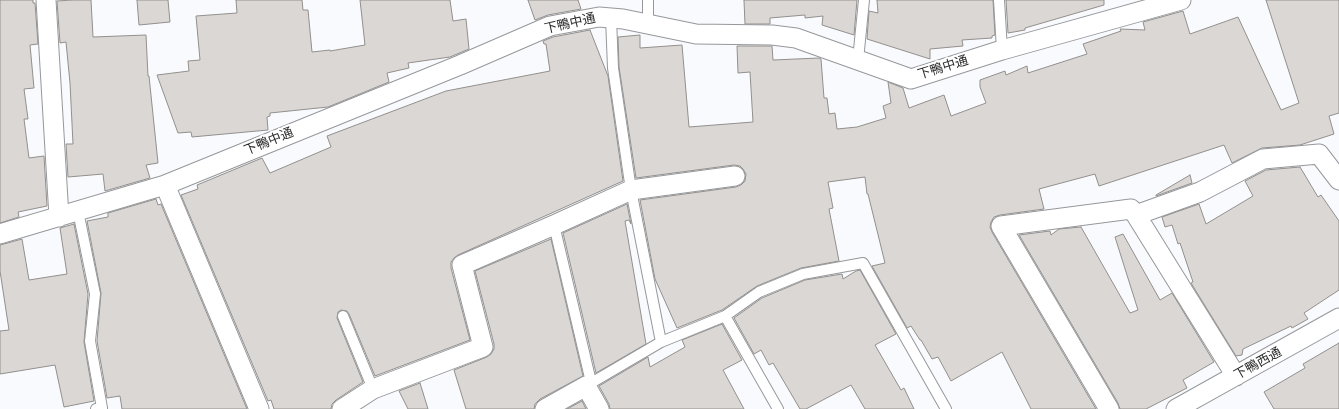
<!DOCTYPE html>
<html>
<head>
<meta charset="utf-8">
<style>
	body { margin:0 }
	canvas { display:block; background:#f8fafd }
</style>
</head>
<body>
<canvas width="1339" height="409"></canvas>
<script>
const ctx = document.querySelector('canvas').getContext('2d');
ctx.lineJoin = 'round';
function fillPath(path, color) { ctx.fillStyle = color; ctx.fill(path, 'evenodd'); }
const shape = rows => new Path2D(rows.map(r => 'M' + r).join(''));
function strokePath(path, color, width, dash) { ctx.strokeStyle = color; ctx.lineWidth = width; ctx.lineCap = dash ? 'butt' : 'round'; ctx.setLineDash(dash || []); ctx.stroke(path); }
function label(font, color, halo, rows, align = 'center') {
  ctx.font = font + ' "Archivo Narrow","Noto Sans JP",sans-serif'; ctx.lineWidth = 4; ctx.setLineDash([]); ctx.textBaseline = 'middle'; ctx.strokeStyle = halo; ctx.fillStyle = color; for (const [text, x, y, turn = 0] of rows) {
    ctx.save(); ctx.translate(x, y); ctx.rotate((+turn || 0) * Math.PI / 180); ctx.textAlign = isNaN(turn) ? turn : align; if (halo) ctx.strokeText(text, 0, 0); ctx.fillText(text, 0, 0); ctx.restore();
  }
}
const building = shape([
	[0,0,33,0,33,3,35,3,38,44,30,45,34,88,24,89,28,119,24,119,29,158,44,156,47,206,18,212,19,217,0,223,0,0],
	[72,0,91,0,93,37,146,35,148,76,149,76,158,163,146,165,150,178,105,191,103,174,68,177,66,144,73,144,70,83,66,42,60,43,57,1,72,0],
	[137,0,168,0,170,22,139,25,137,0],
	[236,0,302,0,303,10,308,10,312,52,330,50,330,51,365,45,360,0,450,0,453,21,466,19,469,49,450,57,408,63,409,68,387,73,389,82,328,107,270,113,270,116,267,117,268,130,192,137,191,132,178,133,157,75,189,71,188,61,200,60,196,16,237,13,236,0],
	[528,0,578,0,581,9,548,15,535,20,528,0],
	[744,0,857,0,854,35,822,25,823,16,805,18,805,15,770,18,770,24,745,24,744,0],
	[877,0,993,0,995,35,992,36,992,38,962,40,963,46,930,49,930,59,867,39,869,11,878,13,877,0],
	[1006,0,1104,0,1104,5,1025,28,1025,30,1008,33,1006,0],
	[1266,0,1339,0,1339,113,1329,116,1334,134,1300,145,1262,148,1232,163,1224,145,1099,186,1095,174,1039,189,1044,209,1000,215,994,217,991,222,990,227,992,232,1096,409,1031,409,1002,352,951,381,938,357,932,359,921,340,920,340,911,326,907,328,872,266,885,263,868,194,867,194,865,177,828,182,833,208,829,209,839,261,801,268,757,286,722,310,677,328,655,279,640,200,736,187,741,185,745,181,746,174,743,169,740,166,734,165,636,178,619,67,618,37,640,35,640,48,682,45,689,127,753,122,750,72,738,73,737,46,772,46,773,60,819,58,821,59,824,98,827,98,829,114,835,113,837,129,857,127,886,118,883,106,891,103,888,82,903,88,909,108,944,95,951,116,986,103,980,87,980,80,1005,71,1006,75,1027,66,1028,73,1087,54,1083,44,1121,31,1120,29,1145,30,1143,22,1183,11,1190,34,1238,17,1281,110,1299,103,1266,0],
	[590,30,608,76,623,181,458,255,454,258,451,262,451,268,470,340,375,376,349,314,347,311,341,310,338,312,337,318,363,382,336,400,332,404,331,409,274,409,271,400,268,401,181,195,198,189,197,185,262,158,270,173,331,147,327,136,446,91,550,71,546,44,544,44,543,41,553,37,590,30],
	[1300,167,1318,197,1321,195,1339,221,1339,290,1304,313,1308,319,1292,328,1291,326,1243,349,1242,355,1236,356,1191,283,1193,282,1180,243,1178,244,1172,225,1165,227,1162,217,1199,204,1206,224,1253,196,1245,181,1266,170,1300,167],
	[1190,175,1192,183,1156,196,1156,195,1190,175],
	[156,199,158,205,161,204,247,409,122,409,120,396,107,398,97,341,101,293,87,221,108,217,108,213,156,199],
	[627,204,631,224,629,220,625,221,646,344,596,373,563,233,627,204],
	[74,224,88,294,84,342,94,401,64,407,55,365,0,374,0,331,9,330,0,271,0,245,22,239,29,280,67,274,60,228,74,224],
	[1081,227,1130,313,1138,310,1115,237,1123,234,1160,300,1172,293,1214,362,1183,380,1187,388,1146,409,1120,409,1118,403,1019,235,1050,231,1051,235,1059,229,1081,227],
	[551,239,583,376,540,399,535,404,534,409,466,409,454,370,487,357,491,354,494,349,494,344,475,271,551,239],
	[860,270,896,334,875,345,901,390,904,388,914,409,865,409,851,385,806,409,800,409,773,363,769,365,761,350,754,354,734,318,762,298,805,280,842,274,843,279,856,271,860,270],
	[722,324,742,360,723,370,744,409,610,409,609,404,599,386,648,357,650,367,685,347,682,340,722,324],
	[1339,343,1339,409,1274,409,1264,392,1305,368,1303,364,1339,343],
	[420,383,428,409,408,409,399,391,420,383],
	[582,401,586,409,567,409,582,401]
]);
const lane = shape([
	[999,0,1002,50],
	[611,18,613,68,631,190,661,342],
	[648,25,648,0],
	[858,60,864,0],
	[78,211,95,294,90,341,102,408,96,409],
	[554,225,591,382],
	[343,316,373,389],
	[725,316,778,409],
	[586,386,661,342,725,316,759,292,803,274,863,263,946,409]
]);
const street = shape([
	[46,0,59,217],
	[165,185,259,409],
	[1136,215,1200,192,1263,159,1319,154,1339,180],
	[0,234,165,185,460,65,550,26,599,17,623,19,696,34,772,35,796,38,911,79,1002,50,1181,0],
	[342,409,373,389,483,347,462,265,554,225,631,190,735,176],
	[545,409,586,386,599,409],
	[1109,409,1001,226,1131,209,1136,215,1236,376],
	[1176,409,1339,318]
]);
const streetNames = [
	["下鴨中通",570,24,-13],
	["下鴨中通",943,68,-17],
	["下鴨中通",269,142,-22],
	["下鴨西通",1258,364,-29]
];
fillPath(building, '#dbd7d5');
strokePath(building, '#928f8d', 1);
strokePath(lane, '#96989b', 12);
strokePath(street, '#96989b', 21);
strokePath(lane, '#fff', 10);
strokePath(street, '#fff', 19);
label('13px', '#29292a', '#fff', streetNames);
</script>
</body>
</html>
